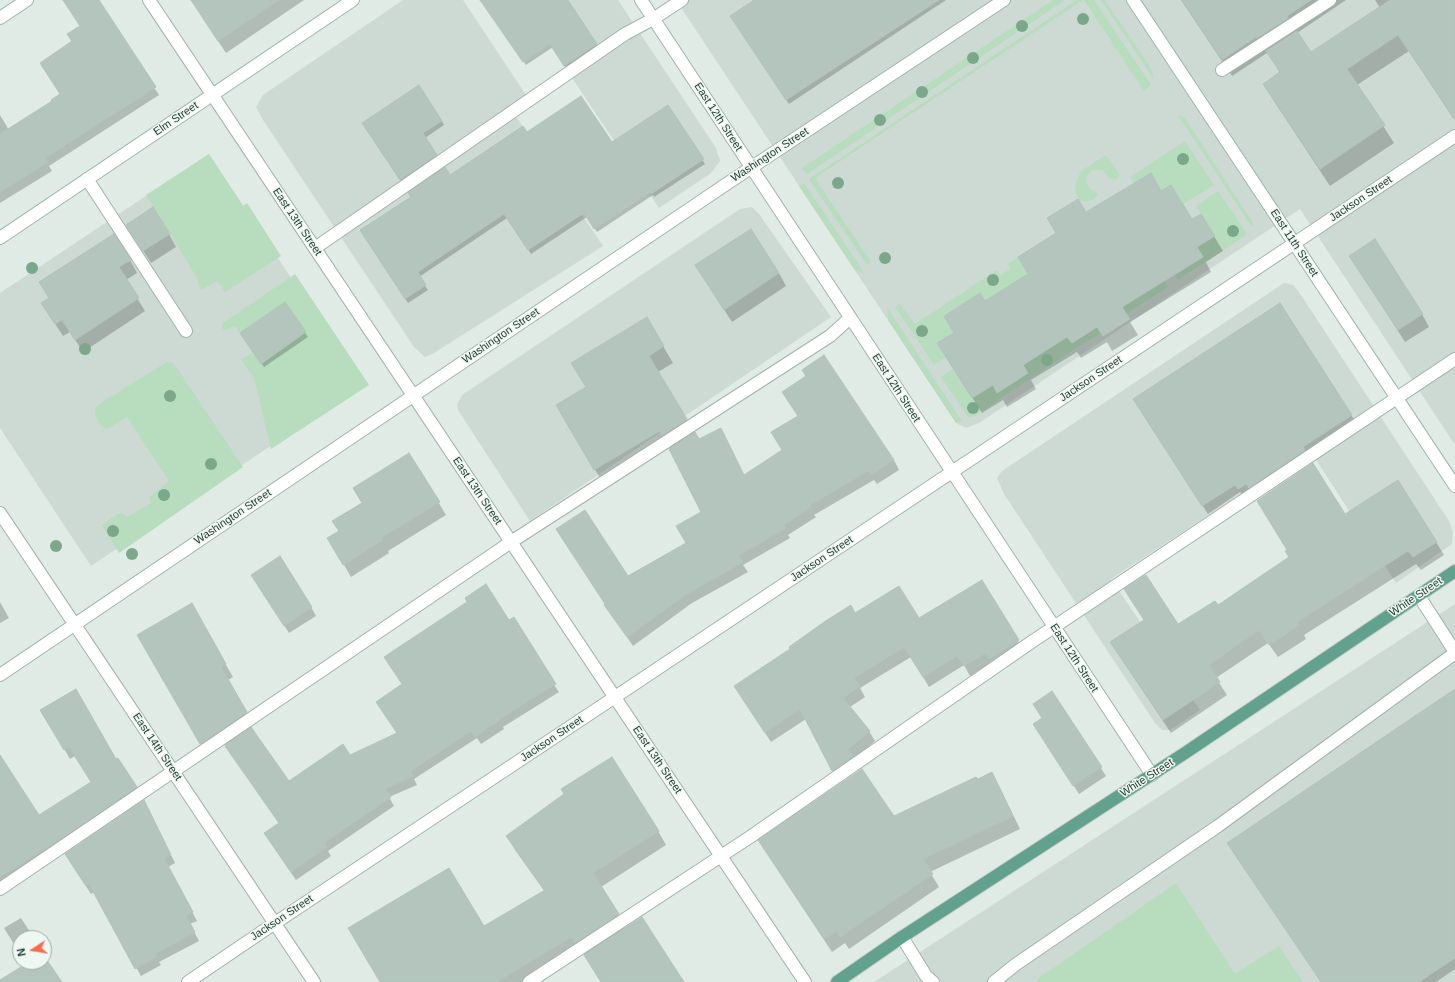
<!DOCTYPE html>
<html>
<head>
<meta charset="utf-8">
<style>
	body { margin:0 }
	#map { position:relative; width:1455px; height:982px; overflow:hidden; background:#dfebe4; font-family:Helvetica,sans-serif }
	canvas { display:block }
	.north { position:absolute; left:12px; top:930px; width:40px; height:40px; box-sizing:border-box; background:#eff7f2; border:1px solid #9caca5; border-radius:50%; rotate:258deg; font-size:11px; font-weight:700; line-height:16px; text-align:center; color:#1f3b31 }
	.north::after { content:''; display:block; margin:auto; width:14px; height:18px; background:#f56e52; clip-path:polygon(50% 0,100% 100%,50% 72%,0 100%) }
</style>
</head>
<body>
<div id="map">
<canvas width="1455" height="982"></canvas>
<div class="north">N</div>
</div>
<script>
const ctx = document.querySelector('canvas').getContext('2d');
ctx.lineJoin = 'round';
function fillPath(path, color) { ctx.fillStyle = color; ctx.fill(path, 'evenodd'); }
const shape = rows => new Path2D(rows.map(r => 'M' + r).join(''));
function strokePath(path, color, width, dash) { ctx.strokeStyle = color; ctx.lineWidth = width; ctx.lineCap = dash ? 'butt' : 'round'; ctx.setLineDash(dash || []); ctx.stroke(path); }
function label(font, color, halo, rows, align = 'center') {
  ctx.font = font + ' Helvetica,sans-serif'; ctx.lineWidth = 3; ctx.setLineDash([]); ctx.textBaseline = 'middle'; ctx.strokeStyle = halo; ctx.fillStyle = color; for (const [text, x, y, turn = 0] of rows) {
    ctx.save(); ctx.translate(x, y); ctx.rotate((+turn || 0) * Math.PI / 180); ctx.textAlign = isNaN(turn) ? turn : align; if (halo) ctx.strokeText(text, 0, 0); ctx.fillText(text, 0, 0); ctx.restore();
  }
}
const built = shape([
	[403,0,463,0,526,95,509,106,603,246,434,353,425,357,414,347,263,120,256,107,263,95],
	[520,0,618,0,716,148,720,161,711,173,659,208],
	[676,0,1455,0,1455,445,1300,209,979,423,966,428,956,423],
	[209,154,362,385,91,566,0,428,0,293],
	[752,207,759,214,831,317,530,521,458,410,457,405,462,395,740,209],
	[1284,283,1293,285,1297,289,1449,521,1453,532,1452,544,1396,583,1309,449,1111,579,1200,710,1175,727,1169,730,1162,730,1155,723,1004,494,997,478,1002,471],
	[1455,604,1455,982,874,982]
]);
const green = shape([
	[1053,0,1065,0,807,174,802,168],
	[1077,0,1083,0,815,178,871,262,867,265,809,179],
	[1084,0,1094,0,1151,85,1144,91],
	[1101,0,1105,0,1149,65,1153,74,1154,79],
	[1177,114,1185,118,1252,221,1253,225,1251,226],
	[1185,141,1214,185,1183,204,1171,185,1161,191,1151,174,1134,184,1130,177],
	[209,154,243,206,247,203,281,256,225,292,217,281,201,290,196,276,146,195],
	[1104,156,1107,156,1120,175,1116,179,1112,179,1108,178,1107,174,1102,170,1096,170,1091,171,1087,176,1086,182,1090,189,1096,192,1098,195,1094,199,1087,202,1080,201,1076,194,1075,185,1079,175,1081,171],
	[804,183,865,274,854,269,799,186],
	[1218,191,1246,232,1246,235,1178,280,1175,275,1203,257,1197,247,1215,236,1196,206],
	[1018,257,1028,274,985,301,980,293,944,315,954,333,938,343,946,357,934,365,895,307,899,304,901,305,915,324,997,270,1000,275,1010,269,1008,264],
	[1160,273,1168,287,1126,314,1122,307],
	[295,274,369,385,271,449,254,378,241,360,253,352,261,363,306,332,285,302,240,333,235,326,226,330,222,329,223,323],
	[887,307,962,421,956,423,888,320],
	[1097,327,1101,333,1076,348,973,417,968,417,941,377,953,369,972,398,993,385,997,392,1028,373,1023,365,1067,337,1072,343],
	[167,362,173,363,177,368,243,467,119,553,102,525,116,515,122,513,127,517,151,503,149,497,169,481,127,417,109,428,104,428,101,426,95,416,95,409,99,404],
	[1176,883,1235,974,1279,946,1303,982,1035,982,1039,978]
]);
const shadow = shape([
	[65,0,97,0,159,95,49,166,52,171,0,203,0,115,9,130,53,101,61,95,81,26],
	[202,0,304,0,226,53,204,20],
	[481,0,567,0,598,49,567,69,553,47,526,65],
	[756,0,946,0,789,104,734,20],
	[1181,0,1346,0,1297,33,1311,53,1380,8,1375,0,1455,0,1455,117,1453,118,1409,51,1357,85,1394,143,1330,186,1274,101,1264,84,1280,73,1269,54,1267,53,1232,76],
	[668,106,705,164,654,197,653,195,597,232,587,217,531,254,507,218,419,277,428,290,408,303,364,235,450,177,527,134,612,144],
	[442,121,444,125,425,138,438,159,403,184,365,127],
	[1161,192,1192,221,1214,236,1223,251,1206,262,1211,272,1130,322,1138,335,1112,351,1107,342,1081,358,1077,352,1031,380,1036,389,1007,407,1003,400,982,413,948,359,955,333,985,302,1029,274,1057,233,1086,213],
	[169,234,176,247,151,263,135,238],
	[130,260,137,273,126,280,145,311,83,352,70,332,63,336,42,304,50,299],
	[696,266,779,273,786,286,732,322],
	[1358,268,1422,314,1429,327,1405,342],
	[285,303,308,337,264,367,243,337],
	[647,319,673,363,658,372,694,434,699,441,745,476,783,450,799,417,789,402,806,377,803,371,894,460,899,470,877,484,874,480,814,515,816,517,788,535,790,538,743,565,748,572,692,603,633,646,605,605,628,577,687,544,702,512,670,447,605,486,566,422,587,388],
	[1139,408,1351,415,1356,423,1244,497,1240,492,1208,514],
	[409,454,446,515,388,551,389,553,351,577,336,551,363,503],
	[1345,515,1436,542,1444,555,1421,570,1416,564,1304,635,1306,639,1278,657,1268,643,1216,678,1227,695,1171,733,1119,655,1217,606,1290,557],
	[982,581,1024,651,992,662,970,676,964,665,929,687,911,657,860,688,865,697,850,707,869,731,875,741,854,759,838,780,806,719,771,742,741,696,855,614,918,620],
	[257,583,311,607,316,616,289,633],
	[0,602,9,618,0,623],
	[191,605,233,677,228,680,254,725,250,727,289,782,350,757,398,734,508,621,559,692,503,727,504,729,481,744,477,738,414,779,417,785,389,797,394,806,328,851,331,856,296,880,270,842,279,823,225,744,208,756,139,635],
	[1455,690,1455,969,1436,982,1321,982],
	[1052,692,1106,776,1079,794,1040,732,1043,719],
	[42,710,116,761,136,787,141,797,0,883,0,778,39,816,92,783,75,756,70,759],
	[999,786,1020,829,930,872,939,887,849,949,845,943,832,952,767,853],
	[149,810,175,863,168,867,197,921,190,924,199,941,159,962,161,965,141,976,94,892,91,894,71,863],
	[658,831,666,845,601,887,626,928,682,982,601,982,581,950,528,982,381,982,484,928,545,892,515,850,507,836],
	[21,918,34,938,20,938,20,954,4,928]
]);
const building = shape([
	[63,0,99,0,156,87,45,158,48,162,0,192,0,134,52,101,51,100,60,94,40,63,72,41,67,34,80,26,63,0],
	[191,0,279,0,218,41,191,0],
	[480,0,568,0,597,44,564,66,550,44,523,62,480,0],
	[754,0,939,0,786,100,730,16,754,0],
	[1182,0,1311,0,1287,16,1288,18,1257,38,1256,37,1222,60,1182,0],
	[1390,0,1455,0,1455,120,1398,35,1347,69,1385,125,1320,169,1263,84,1280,72,1266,51,1297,31,1311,52,1390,0],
	[419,85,442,121,423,133,437,155,400,180,362,123,419,85],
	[581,96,612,142,668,105,704,159,651,194,650,192,594,229,584,213,528,250,504,214,418,272,426,285,405,299,360,230,411,197,408,193,445,167,450,175,523,126,527,132,581,96],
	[1151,173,1161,191,1171,185,1192,219,1201,214,1215,236,1197,247,1203,257,1122,307,1130,319,1103,336,1097,327,1072,343,1067,337,1023,365,1028,373,997,393,993,385,972,398,937,343,954,333,944,316,980,293,985,301,1028,274,1018,257,1056,233,1047,218,1078,199,1086,212,1151,173],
	[153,207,170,234,143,251,126,225,153,207],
	[751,229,779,273,724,310,695,265,751,229],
	[114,234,131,260,119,267,139,298,75,340,62,320,55,324,41,303,49,298,39,282,114,234],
	[1375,239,1423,314,1398,330,1349,256,1375,239],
	[285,302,306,332,261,364,240,333,285,302],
	[1280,303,1352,415,1303,447,1305,450,1249,488,1246,484,1238,489,1235,485,1202,506,1133,399,1280,303],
	[647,317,664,346,649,356,687,419,662,435,660,431,594,470,556,405,586,387,571,363,647,317],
	[824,355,894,460,871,475,868,471,810,505,811,507,784,525,786,528,739,555,743,562,687,594,627,637,604,605,605,604,556,529,585,510,628,576,686,543,676,526,701,512,669,449,695,432,699,439,721,428,744,475,782,450,771,432,798,416,782,392,806,376,802,370,824,355],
	[409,453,440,502,381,538,383,540,343,565,327,538,339,531,332,521,362,503,353,488,409,453],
	[1313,463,1345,514,1398,480,1437,542,1413,557,1408,551,1297,622,1300,625,1269,645,1259,630,1209,665,1220,682,1163,720,1110,642,1144,620,1124,589,1146,575,1178,624,1215,601,1218,605,1289,557,1285,551,1287,550,1257,501,1313,463],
	[280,556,312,607,284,626,251,575,280,556],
	[982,580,1019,640,989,659,986,653,964,666,957,656,923,677,904,647,854,678,860,686,843,698,870,731,848,749,853,756,832,771,800,709,765,733,734,686,790,649,789,647,827,620,851,605,855,613,899,586,919,618,982,580],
	[486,584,509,620,514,617,556,684,499,719,500,720,475,737,471,731,411,771,413,776,385,789,391,797,324,843,327,847,291,872,264,833,279,823,225,746,251,727,289,781,343,744,350,755,397,733,376,702,402,684,384,657,467,602,465,598,486,584],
	[192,603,226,664,221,667,247,712,200,744,137,635,192,603],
	[76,689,116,759,118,758,137,787,57,842,0,877,0,755,39,815,91,782,69,747,64,750,40,710,76,689],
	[1455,689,1455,958,1419,982,1321,982,1227,843,1455,689],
	[1052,691,1102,767,1073,786,1033,724,1042,718,1033,704,1052,691],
	[612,757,659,831,593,873,619,914,575,943,572,937,496,982,380,982,348,928,449,868,484,926,545,890,506,836,564,794,561,789,612,757],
	[862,769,894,816,976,777,978,779,992,772,1013,816,923,859,933,874,840,937,837,931,824,939,758,840,862,769],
	[144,800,171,855,164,858,193,912,186,916,195,932,155,954,157,956,135,969,89,884,86,886,65,854,144,800],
	[642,917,673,965,684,982,601,982,584,955,642,917],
	[44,956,62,982,0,982,0,980,29,962,44,962,44,956]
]);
const lane = shape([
	[0,18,27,0],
	[87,179,186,331],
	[315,248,625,34,653,19,682,0],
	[1419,596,1455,652],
	[0,889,511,542,830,336,850,318],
	[902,937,926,976,933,982],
	[529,982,750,837,1030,643,1455,359],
	[994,982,1015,965,1218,826,1455,653]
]);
const street = shape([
	[149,0,805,982],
	[641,0,1152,775],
	[1222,70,1330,0],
	[0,513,314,982],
	[0,675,725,185,1004,0],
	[188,982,275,923,615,697,1455,136]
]);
const secondary = shape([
	[1133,0,1455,486],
	[0,238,353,0]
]);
const primary = shape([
	[837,982,902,937,1185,753,1455,571]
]);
const trees = [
	[1083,19],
	[1022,26],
	[973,58],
	[922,92],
	[880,120],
	[1183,159],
	[838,183],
	[1233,231],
	[885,258],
	[32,268],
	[993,280],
	[922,331],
	[85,349],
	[1047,360],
	[170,396],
	[973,408],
	[211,464],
	[164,495],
	[113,531],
	[56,546],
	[132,554]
];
const streetNames = [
	["East 12th Street",718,117,57],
	["Elm Street",176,119,-34],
	["Washington Street",770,155,-33],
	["Jackson Street",1361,199,-34],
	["East 13th Street",297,222,56],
	["East 11th Street",1294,243,57],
	["Washington Street",501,336,-34],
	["Jackson Street",1091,379,-34],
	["East 12th Street",896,388,57],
	["East 13th Street",477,491,56],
	["Washington Street",233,517,-34],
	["Jackson Street",822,559,-34],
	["White Street",1416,597,-34],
	["East 12th Street",1074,658,57],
	["Jackson Street",552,739,-34],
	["East 14th Street",157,747,56],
	["East 13th Street",657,760,56],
	["White Street",1147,778,-33],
	["Jackson Street",282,918,-34]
];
fillPath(built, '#cddad3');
fillPath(green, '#b7ddbe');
fillPath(shadow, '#0003');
fillPath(building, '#b4c5bd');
strokePath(building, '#b1c4bb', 1);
strokePath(lane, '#a2b3ab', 14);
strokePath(street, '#a2b3ab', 14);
strokePath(secondary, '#9db6ac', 14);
strokePath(primary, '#c0c8c5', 14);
strokePath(lane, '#fff', 12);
strokePath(street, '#fff', 12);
strokePath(secondary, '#fff', 12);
strokePath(primary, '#62a18d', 12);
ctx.fillStyle = '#7ba88a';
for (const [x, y] of trees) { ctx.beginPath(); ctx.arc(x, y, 6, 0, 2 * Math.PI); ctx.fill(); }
label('11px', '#1f3b31', '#eff7f2', streetNames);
</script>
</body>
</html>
